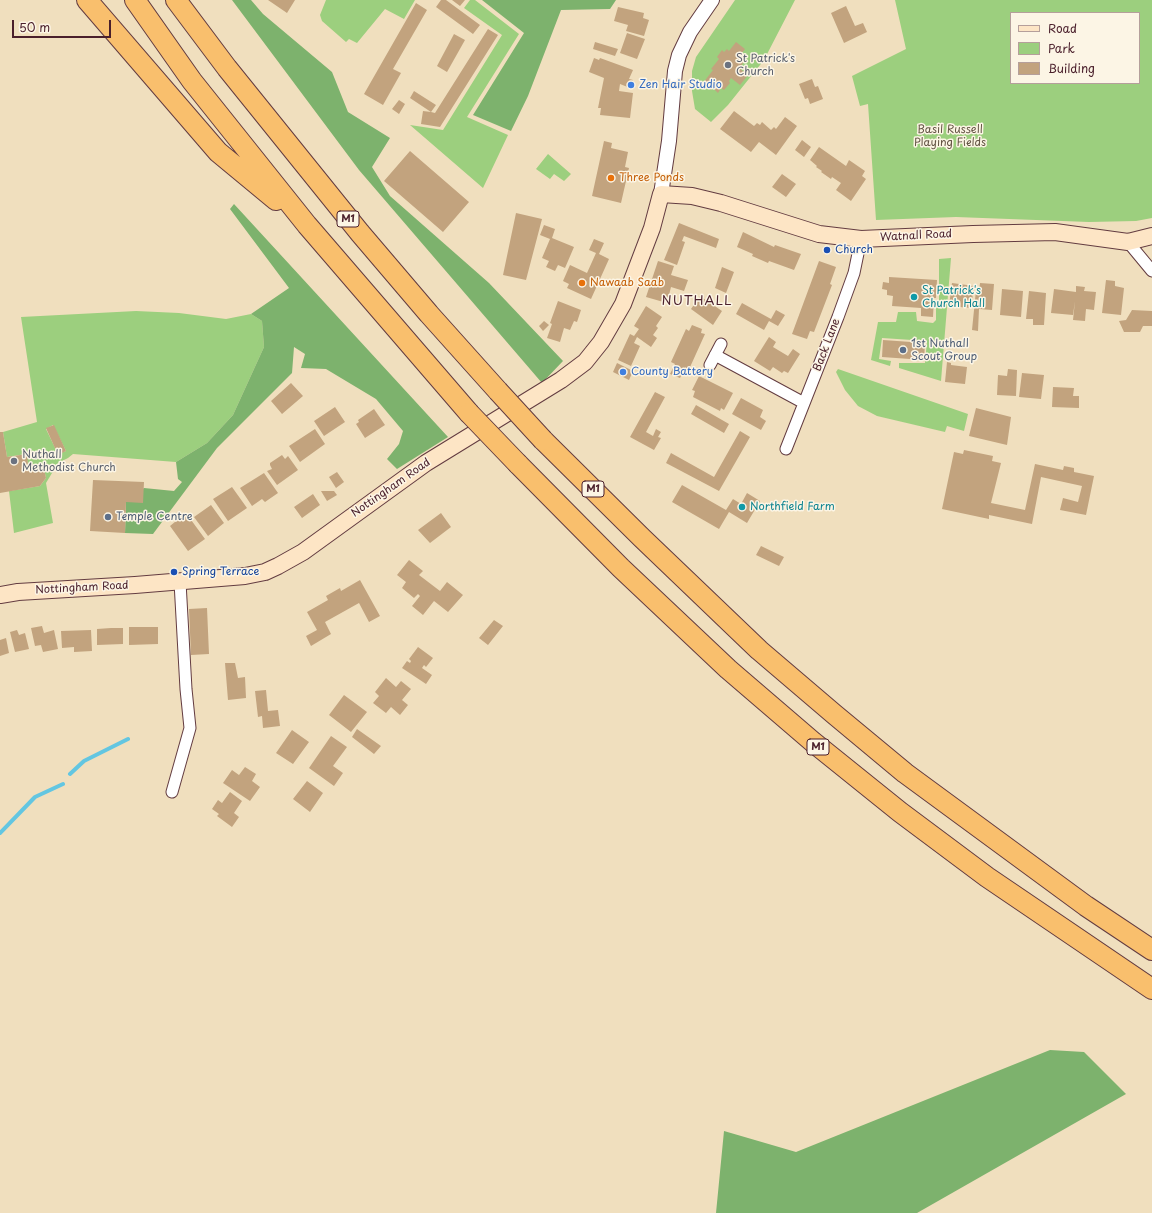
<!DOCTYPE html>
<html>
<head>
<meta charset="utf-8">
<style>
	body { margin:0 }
	#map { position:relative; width:1152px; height:1213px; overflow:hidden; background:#f0dfbe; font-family:"Playpen Sans",sans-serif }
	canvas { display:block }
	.legend { position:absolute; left:1010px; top:12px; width:130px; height:72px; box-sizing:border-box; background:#fcf5e5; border:1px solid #b59f9b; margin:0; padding:5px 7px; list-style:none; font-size:12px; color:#4a1f2b }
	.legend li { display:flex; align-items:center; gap:8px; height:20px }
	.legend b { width:20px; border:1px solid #b59f9b }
	.scale { position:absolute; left:12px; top:20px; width:99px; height:18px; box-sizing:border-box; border:2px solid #4a1f2b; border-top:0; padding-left:5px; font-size:12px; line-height:14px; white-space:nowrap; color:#4a1f2b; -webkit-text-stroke:3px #fcf5e5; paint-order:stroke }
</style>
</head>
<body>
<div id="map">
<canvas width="1152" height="1213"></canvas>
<ul class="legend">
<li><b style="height:5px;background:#fde5c5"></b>Road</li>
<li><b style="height:11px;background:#9ccf7e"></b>Park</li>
<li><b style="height:11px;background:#c2a37e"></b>Building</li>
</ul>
<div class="scale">50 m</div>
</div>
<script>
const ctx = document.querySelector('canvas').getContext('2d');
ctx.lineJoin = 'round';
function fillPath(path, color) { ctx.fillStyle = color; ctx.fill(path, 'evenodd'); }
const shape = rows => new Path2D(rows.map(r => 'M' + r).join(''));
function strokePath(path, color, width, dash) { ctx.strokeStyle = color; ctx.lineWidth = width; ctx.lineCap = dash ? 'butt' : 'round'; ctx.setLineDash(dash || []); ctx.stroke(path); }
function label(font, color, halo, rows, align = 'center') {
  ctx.font = font + ' "Playpen Sans",sans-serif'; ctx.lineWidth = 3; ctx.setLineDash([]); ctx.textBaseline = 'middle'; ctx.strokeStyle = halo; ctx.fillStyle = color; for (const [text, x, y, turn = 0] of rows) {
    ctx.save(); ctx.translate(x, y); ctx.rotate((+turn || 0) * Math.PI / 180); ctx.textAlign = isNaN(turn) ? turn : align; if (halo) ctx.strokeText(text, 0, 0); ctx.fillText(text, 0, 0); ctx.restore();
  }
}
const green = shape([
	[326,0,415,0,404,19,385,9,357,43,349,39,346,42,322,21,320,15],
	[470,0,475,0,519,34,467,117,508,135,483,188,410,125,443,130,502,35,464,8],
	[735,0,795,0,764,60,728,105,711,122,695,109,692,91,692,71,696,57],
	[895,0,1152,0,1152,218,1136,221,1089,222,956,217,876,220,868,104,860,106,852,76,906,49],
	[1011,13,1139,13,1139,83,1011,83],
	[548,154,571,174,564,181,554,174,550,179,536,169],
	[951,258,941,381,899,368,899,363,925,363,927,341,882,338,879,359,891,361,890,366,871,360,878,322,896,322,898,312,916,312,917,321,933,323,936,320,936,301,939,300,939,259],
	[136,311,179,313,226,319,251,314,262,321,264,347,233,415,207,443,176,462,73,454,68,458,58,463,46,483,53,523,14,533,9,491,40,486,46,478,44,469,37,464,28,465,26,454,7,457,3,432,37,422,21,317],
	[53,425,66,451,58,454,46,429],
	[838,369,968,414,964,431,947,426,945,432,877,416,858,406,845,390,836,372]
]);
const forest = shape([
	[232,0,251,0,263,14,332,72,348,112,390,138,372,167,390,196,489,283,563,361,542,383,359,170],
	[482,0,616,0,610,9,561,10,528,96,511,131,473,115,524,33],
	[234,204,448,437,397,469,387,459,399,444,403,431,376,399,326,369,301,368,305,354,294,347,292,373,217,448,153,534,125,533,126,502,144,488,174,491,182,482,178,479,176,462,207,443,233,415,264,347,262,321,251,314,289,288,230,209],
	[1050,1050,1084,1052,1126,1094,917,1213,716,1213,724,1131,796,1152]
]);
const stream = shape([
	[70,774,84,761,128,739],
	[0,833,35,797,63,784]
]);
const building = shape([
	[268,0,295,0,287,13],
	[441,0,446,0,480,25,473,34,436,7],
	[452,0,465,0,460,6],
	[416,3,427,10,393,69,401,73,383,105,364,94],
	[846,6,855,26,863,23,867,32,844,43,831,13],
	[618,7,644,13,643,18,649,20,644,36,626,31,628,25,614,21],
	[488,29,498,35,440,127,421,124,423,111,431,112,410,98,414,91,436,105,431,112,435,113],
	[627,33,645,39,637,59,620,53],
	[454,34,465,40,447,72,437,66],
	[595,42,618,49,615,56,593,49],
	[736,42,745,49,738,58,744,62,739,68,748,75,740,85,731,78,729,81,730,83,724,90,721,88,718,93,713,88,711,90,703,83,713,70,711,69,719,59,717,57,722,50,724,52,727,49,729,51],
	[594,58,599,60,600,58,633,70,629,79,633,80,630,88,620,84,619,91,633,93,630,118,600,115,601,108,598,108,604,78,589,72],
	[812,79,815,87,818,86,823,99,810,104,808,98,805,99,799,84],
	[399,100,405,104,399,114,392,109],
	[734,111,754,126,757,123,760,125,762,122,771,130,774,127,776,129,785,117,797,126,776,155,759,142,751,152,720,129],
	[802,140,811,147,804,157,795,150],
	[604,141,612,143,611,148,628,152,625,167,629,168,621,203,592,196],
	[819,147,846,166,849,160,865,171,862,176,866,179,851,201,836,190,841,183,832,177,831,179,821,172,822,171,816,167,817,166,810,160],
	[410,151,469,202,443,232,384,181],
	[782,174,796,184,786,197,772,187],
	[516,213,542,219,526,280,503,275],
	[679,223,719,239,716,248,684,236,682,241,685,242,677,265,664,260],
	[544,225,555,229,552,238,574,247,565,268,558,265,555,271,546,267,549,261,542,258,550,239,540,235],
	[743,232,774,247,775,245,801,254,794,270,769,261,768,263,752,256,753,254,737,247],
	[594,239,604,243,599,254,609,259,591,299,567,288,569,284,563,281,570,265,587,273,596,253,589,250],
	[658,261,674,266,671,275,688,280,684,291,671,287,667,303,646,297],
	[819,261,836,267,830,284,832,285,814,332,810,331,807,339,792,334],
	[722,267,734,272,726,293,715,288],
	[889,277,937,280,936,298,934,298,933,317,921,316,921,308,892,306,893,296,887,295,887,290,882,289,883,282,889,283],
	[1106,280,1115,281,1115,286,1124,288,1121,315,1102,313],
	[952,283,974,286,971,308,949,306],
	[980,283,994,284,992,310,979,309,978,331,972,330,976,290,979,291],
	[1076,286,1085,287,1084,291,1096,292,1094,310,1086,309,1085,321,1073,320,1075,301,1073,315,1051,313,1054,289,1076,292],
	[1002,289,1023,291,1021,317,1000,315],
	[1029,291,1046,293,1044,325,1033,325,1033,319,1026,319],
	[700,296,722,311,713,325,691,309],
	[558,301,581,310,577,322,574,321,570,330,564,328,560,342,547,338,552,324,550,323],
	[742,303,771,319,776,310,785,315,778,326,769,321,764,330,736,314],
	[646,306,662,317,656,326,658,328,653,335,657,338,651,347,637,337,634,343,640,346,631,366,618,360,630,334,634,336,639,329,634,326],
	[1132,310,1152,311,1152,326,1143,326,1140,332,1124,332,1119,321,1126,320],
	[544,321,549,325,543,331,539,326],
	[692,325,702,329,701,333,705,334,686,376,682,374,680,378,670,374,675,364,671,362,686,329,689,331],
	[769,337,776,342,773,347,788,356,793,349,800,354,788,373,784,371,782,373,773,367,770,371,754,361],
	[883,340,925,343,924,360,882,357],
	[947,362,951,363,951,365,967,367,965,384,945,382],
	[617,363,633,371,629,380,613,372],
	[1008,369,1017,370,1016,396,997,395,998,375,1007,376],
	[1022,373,1044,375,1041,399,1019,397],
	[699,376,733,393,724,410,721,408,720,411,693,397,695,391,692,390],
	[291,383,303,396,282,414,271,401],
	[1053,387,1074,388,1073,396,1079,396,1079,408,1052,407],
	[655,392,665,397,646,432,653,436,656,429,661,432,658,437,661,438,654,450,630,437],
	[741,398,763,410,760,417,766,421,761,430,732,414],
	[696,405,729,424,724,433,691,414],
	[335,407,345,422,324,436,314,421],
	[976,408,1011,417,1007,445,969,436],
	[374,409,385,425,365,438,356,424,359,422,358,420],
	[54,425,66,451,58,455,46,428],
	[315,429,325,444,300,462,289,446],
	[740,431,750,437,719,491,666,463,671,453,714,477],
	[0,432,3,432,7,457,27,454,28,465,37,464,44,469,46,478,40,486,0,493],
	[964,450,993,456,992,461,1001,463,991,503,1025,510,1035,464,1063,470,1064,466,1074,468,1074,472,1094,476,1086,515,1060,510,1063,498,1078,502,1082,486,1041,477,1032,524,989,515,989,519,942,509,954,452,963,454],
	[282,455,285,459,288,456,298,470,277,485,267,471,272,469,270,465,270,463],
	[337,472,344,482,336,488,329,477],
	[264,473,278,493,265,502,262,499,252,506,240,488],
	[93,480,144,482,143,503,126,502,125,533,90,531],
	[682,485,726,510,733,499,741,504,747,493,760,501,747,523,729,512,719,529,672,502],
	[232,487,247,508,228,521,213,499],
	[321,491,334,491,337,495,327,501],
	[313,494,320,505,302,518,294,507],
	[211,505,224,523,208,536,194,517],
	[186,513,205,539,188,551,170,526],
	[441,513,451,527,430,543,418,530],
	[761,546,784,557,779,566,756,555],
	[409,560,423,571,419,575,440,591,447,582,463,595,448,612,434,601,423,615,412,606,420,596,418,594,414,598,402,588,406,582,397,575],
	[360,580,380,616,369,622,359,603,325,622,331,634,311,646,306,636,317,630,307,612,328,600,326,596,340,588,341,591],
	[207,608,209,654,191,655,189,609],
	[494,620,503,626,488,645,479,638],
	[42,626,44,633,54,630,58,649,43,652,41,645,35,646,31,628],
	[129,627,158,627,158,644,129,645],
	[111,628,123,628,123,644,97,645,97,629],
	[17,630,19,635,25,633,29,649,15,652,10,632],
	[91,630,92,651,74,652,74,647,62,648,61,631],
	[6,638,9,653,0,656,0,640],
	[418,647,433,658,426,667,424,665,422,668,432,675,426,684,402,668,407,661,410,663,411,661,409,659],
	[225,663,235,663,238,678,245,677,246,698,228,700],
	[386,678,396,687,401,681,411,689,402,700,408,705,400,715,391,707,386,713,373,703,379,696,375,692],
	[266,690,268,711,278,710,280,726,263,728,262,716,258,717,255,691],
	[344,695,367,712,351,732,329,715],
	[357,729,381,746,374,754,352,737],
	[292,730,309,742,293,764,276,753],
	[331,736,347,747,333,766,343,773,334,786,309,768],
	[245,767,256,774,252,781,260,787,250,801,223,783,232,770,239,775],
	[307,781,323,793,310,812,293,799],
	[230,792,242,801,234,813,239,817,232,827,217,816,219,814,212,809,218,800,222,803]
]);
const minor = shape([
	[1128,242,1152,271],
	[715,355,804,403],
	[710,365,721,344],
	[786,449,838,317,854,273,861,239],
	[172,792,190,728,186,689,180,582]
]);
const tertiary = shape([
	[661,194,669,141,675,71,679,55,690,32,712,0]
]);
const secondary = shape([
	[0,595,18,592,135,585,245,576,265,572,278,566,303,552,426,463,561,380,585,362,601,342,623,304,652,228,661,194,692,196,721,203,819,234,861,239,973,234,1055,232,1128,242,1152,236]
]);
const motorway = shape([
	[87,0,218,152,276,200],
	[135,0,192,81,307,225,469,413],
	[176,0,227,68,360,233,429,314,498,391],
	[543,440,642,538,759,650,834,714,905,773,1086,906,1152,950],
	[518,464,621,568,728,669,813,742,900,812,987,877,1152,989]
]);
const motorwayBridge = shape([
	[498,391,543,440],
	[469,413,518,464]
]);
const markers = [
	[728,65,4,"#6b7280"],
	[631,85,4,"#3f7fe0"],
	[611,178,4,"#e8710a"],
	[827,250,4,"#1a4fb4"],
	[582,283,4,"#e8710a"],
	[914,297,4,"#0f9aa8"],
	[903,350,4,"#5c6f8a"],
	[623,372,4,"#3f7fe0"],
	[14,461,4,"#6b7280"],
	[742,507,4,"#0f9aa8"],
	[108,517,4,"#5c6f8a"],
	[174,572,4,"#1a4fb4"]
];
const shields = [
	[348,219,22],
	[593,489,22],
	[818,747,22]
];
const shieldNames = [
	["M1",348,219],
	["M1",593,489],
	["M1",818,747]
];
const worshipNames = [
	["St Patrick's",736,59],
	["Church",736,72],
	["Nuthall",22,455],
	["Methodist Church",22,468]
];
const shopNames = [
	["Zen Hair Studio",639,85],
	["County Battery",631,372]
];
const parkNames = [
	["Basil Russell",950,130],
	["Playing Fields",950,143]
];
const foodNames = [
	["Three Ponds",619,178],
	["Nawaab Saab",590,283]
];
const streetNames = [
	["Watnall Road",916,236,-3],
	["Back Lane",827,345,-69],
	["Nottingham Road",391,488,-35],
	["Nottingham Road",82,588,-3]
];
const transitNames = [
	["Church",835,250],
	["Spring Terrace",182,572]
];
const cultureNames = [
	["St Patrick's",922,291],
	["Church Hall",922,304],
	["Northfield Farm",750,507]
];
const serviceNames = [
	["1st Nuthall",911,344],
	["Scout Group",911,357],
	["Temple Centre",116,517]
];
const quarterNames = [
	["NUTHALL",697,301]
];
fillPath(green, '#9ccf7e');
fillPath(forest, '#7db26d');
strokePath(stream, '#63c6e1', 4);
fillPath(building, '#c2a37e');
strokePath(minor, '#633c41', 13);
strokePath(tertiary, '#633c41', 16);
strokePath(secondary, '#633c41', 18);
strokePath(motorway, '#633c41', 22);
strokePath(minor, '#fff', 11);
strokePath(tertiary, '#fff', 14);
strokePath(secondary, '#fde5c5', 16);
strokePath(motorway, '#f9bf6d', 20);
strokePath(motorwayBridge, '#633c41', 22, []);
strokePath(motorwayBridge, '#f9bf6d', 20);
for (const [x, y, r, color] of markers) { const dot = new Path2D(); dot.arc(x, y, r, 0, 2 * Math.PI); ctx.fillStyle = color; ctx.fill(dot); strokePath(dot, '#fcf5e5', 1.5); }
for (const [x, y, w] of shields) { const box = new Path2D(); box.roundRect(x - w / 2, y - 8, w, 16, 3); ctx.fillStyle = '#fcf5e5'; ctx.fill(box); strokePath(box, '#4a1f2b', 1); }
label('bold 10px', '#4a1f2b', null, shieldNames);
label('11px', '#5b616d', '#fcf5e5', worshipNames, 'left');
label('11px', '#366cbe', '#fcf5e5', shopNames, 'left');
label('11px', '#635444', '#fcf5e5', parkNames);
label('11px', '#c56008', '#fcf5e5', foodNames, 'left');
label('11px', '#4a1f2b', '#fcf5e5', streetNames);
label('11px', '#164399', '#fcf5e5', transitNames, 'left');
label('11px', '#0d838f', '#fcf5e5', cultureNames, 'left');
label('11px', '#4e5e75', '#fcf5e5', serviceNames, 'left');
ctx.letterSpacing = '1px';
label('13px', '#4a1f2b', '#fcf5e5', quarterNames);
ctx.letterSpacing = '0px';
</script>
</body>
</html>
